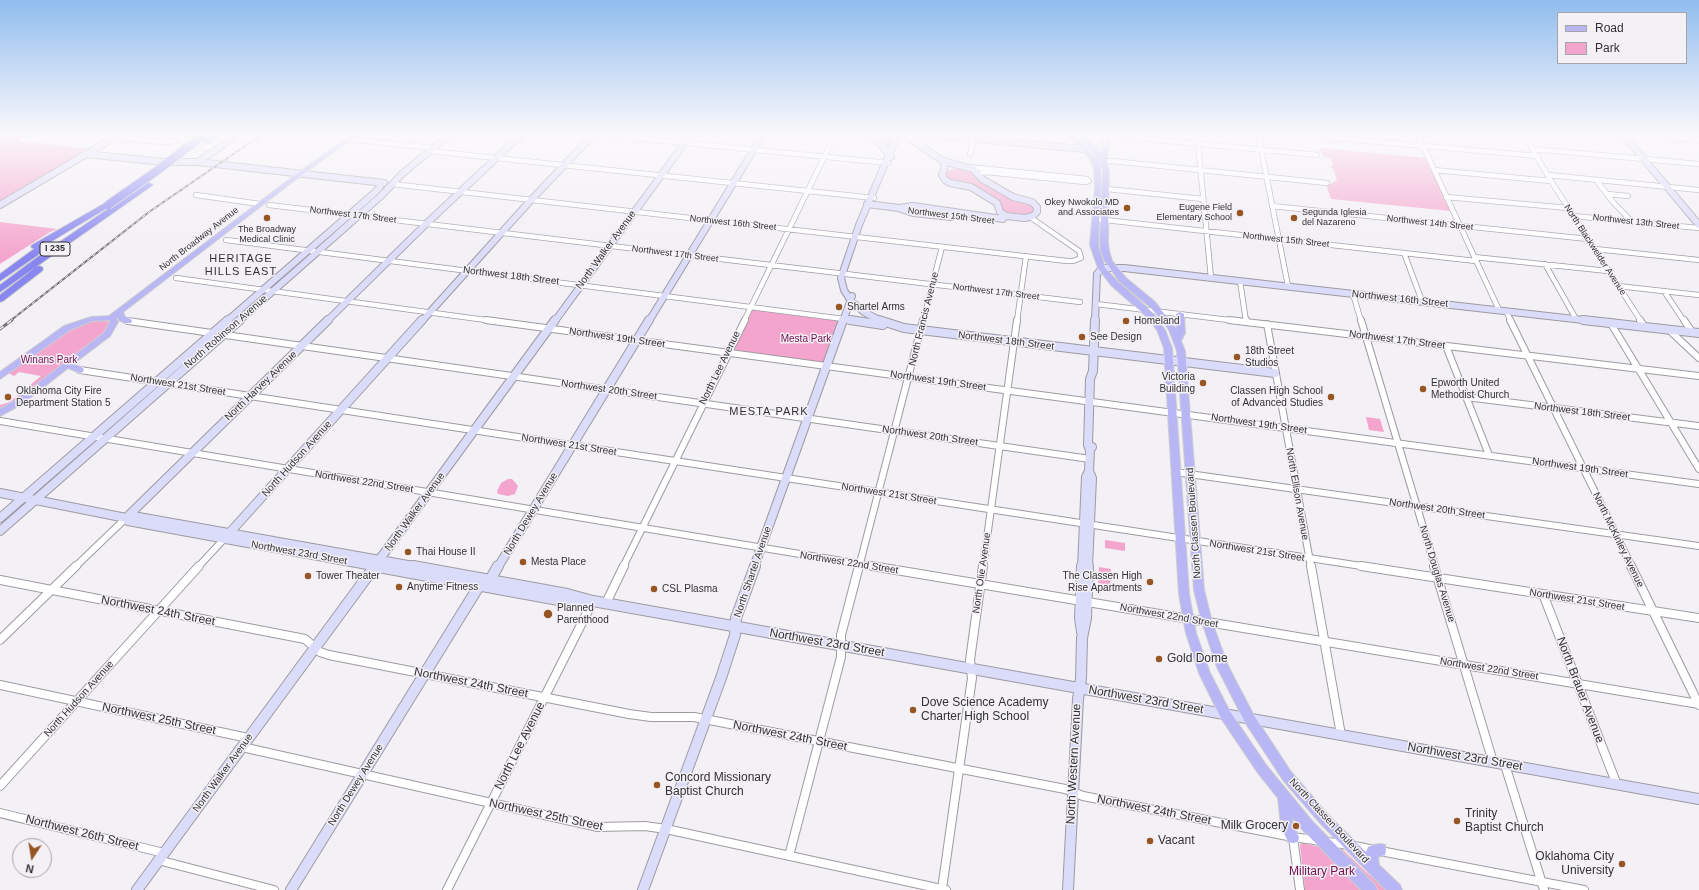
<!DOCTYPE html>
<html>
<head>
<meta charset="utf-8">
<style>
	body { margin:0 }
	#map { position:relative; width:1699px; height:890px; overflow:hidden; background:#f3f0f6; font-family:Arial,sans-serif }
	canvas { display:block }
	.legend { position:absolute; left:1557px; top:12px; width:130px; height:52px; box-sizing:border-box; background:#f3f0f6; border:1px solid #a6a4a8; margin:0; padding:5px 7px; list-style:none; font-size:12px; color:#323133 }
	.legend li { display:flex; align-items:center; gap:8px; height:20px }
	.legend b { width:20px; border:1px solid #a6a4a8 }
	.north { position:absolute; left:12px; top:838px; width:40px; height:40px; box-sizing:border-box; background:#f3f0f6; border:1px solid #a6a4a8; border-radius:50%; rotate:192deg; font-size:11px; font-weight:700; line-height:16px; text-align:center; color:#323133 }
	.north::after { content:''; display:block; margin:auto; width:14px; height:18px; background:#985524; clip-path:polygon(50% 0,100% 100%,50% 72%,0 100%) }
</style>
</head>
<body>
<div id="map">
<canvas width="1699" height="890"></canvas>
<ul class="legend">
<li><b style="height:5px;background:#b8b6f5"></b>Road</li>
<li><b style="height:11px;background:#f4a5cd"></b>Park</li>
</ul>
<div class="north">N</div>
</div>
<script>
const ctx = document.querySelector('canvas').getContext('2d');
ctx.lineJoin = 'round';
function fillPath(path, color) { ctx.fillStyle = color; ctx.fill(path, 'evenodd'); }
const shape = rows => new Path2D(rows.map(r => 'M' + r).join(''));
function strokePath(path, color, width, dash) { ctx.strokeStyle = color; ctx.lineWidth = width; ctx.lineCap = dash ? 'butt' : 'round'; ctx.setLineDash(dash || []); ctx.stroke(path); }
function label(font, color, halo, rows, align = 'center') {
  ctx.font = font + ' Arial,sans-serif'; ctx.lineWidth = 3; ctx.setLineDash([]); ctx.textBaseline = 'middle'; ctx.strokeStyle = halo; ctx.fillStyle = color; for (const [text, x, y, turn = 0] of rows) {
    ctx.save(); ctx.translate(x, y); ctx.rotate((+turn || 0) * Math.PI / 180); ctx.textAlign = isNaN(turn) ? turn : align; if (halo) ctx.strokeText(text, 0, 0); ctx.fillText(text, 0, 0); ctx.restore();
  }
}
const green = shape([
	[0,133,31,133,18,141,91,149,0,203],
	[866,133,892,133,895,134,889,149],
	[1320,148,1427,158,1451,211,1331,199,1326,184,1331,184,1337,180,1334,171,1331,170,1334,169,1330,166,1333,165,1331,159,1322,155],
	[960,167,968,169,1030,203,1036,210,1027,217,1004,212,997,201,947,180,945,172,952,169],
	[0,222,57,229,50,232,0,264],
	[751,309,838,320,839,324,836,326,832,338,833,339,832,344,830,345,824,359,826,361,823,363,731,351],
	[95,320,109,321,106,331,101,337,20,399,0,411,0,405,10,402,41,376,19,372,14,376,8,373,77,325],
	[1366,417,1380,419,1384,432,1369,430],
	[508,479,512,479,518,486,515,494,508,496,498,494,497,491,501,483],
	[1105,540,1125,543,1125,551,1105,548],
	[1099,567,1111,569,1110,585,1098,583],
	[1302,843,1320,847,1365,890,1305,890,1300,845],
	[1339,846,1367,873,1388,890,1378,890,1340,853,1338,847]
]);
const streetFar2 = shape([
	[78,133,163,142,175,141],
	[585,133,888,163],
	[1197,133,1211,278],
	[1258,133,1288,286],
	[1314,133,1323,137,1538,156],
	[1417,133,1499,310],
	[1523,133,1551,181,1641,321],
	[1620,133,1699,140],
	[1106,135,1317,155],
	[348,139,433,148],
	[1533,149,1699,164],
	[430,151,874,198],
	[970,154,975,133],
	[1105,162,1112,161,1327,183],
	[969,167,1087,179,1089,181,1085,182,986,172,981,173,979,176],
	[1434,170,1551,181],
	[1548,175,1699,190],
	[1596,180,1613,202,1631,221],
	[392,184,1067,261,1073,261,1081,258,1079,251,1030,217],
	[1107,189,1203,199],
	[1607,194,1628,196],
	[196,195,260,204],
	[1446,197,1568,208],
	[269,205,1080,302],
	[1272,206,1588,239],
	[1573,216,1699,228],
	[1096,219,1476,261],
	[226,240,844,319],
	[1595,249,1699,260],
	[1404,253,1422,301],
	[1474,257,1608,271],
	[1545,264,1576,319],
	[176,278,493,321],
	[1240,281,1246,321],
	[1618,286,1699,295],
	[1664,291,1684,321],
	[1353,294,1361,321],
	[1096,304,1237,321],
	[1506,311,1511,321],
	[744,321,836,133],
	[923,321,942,247],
	[1017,321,1026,256]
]);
const streetFar1 = shape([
	[486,320,1699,484],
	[1229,320,1699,376],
	[1246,320,1246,322],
	[1361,320,1435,567],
	[1510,320,1632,567],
	[1640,320,1644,326],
	[1684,320,1692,332],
	[128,321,1090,459],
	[1610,322,1699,469],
	[1267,324,1311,567],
	[1668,329,1699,358],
	[1446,346,1489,455],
	[80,370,1368,567],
	[1466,397,1699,426],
	[0,421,878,567],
	[1175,472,1699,546],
	[75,567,126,518],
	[198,567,224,539],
	[623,567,745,320],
	[859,567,923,320],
	[983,567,1017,320]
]);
const street = shape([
	[872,566,1699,704],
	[1311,566,1341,735],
	[1361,566,1699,618],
	[1434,566,1493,762],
	[1631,566,1699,705],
	[0,580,305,639,320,652,329,655,629,714,651,717,694,717,1065,789,1083,796,1293,837,1349,845,1584,890],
	[1543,594,1617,785],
	[606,603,624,566],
	[0,640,76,566],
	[0,685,248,738],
	[242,747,598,827,645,826,666,829,946,890],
	[1505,765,1544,890],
	[0,786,199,566],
	[0,813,164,853],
	[1293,837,1300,890],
	[789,856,841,657,841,635,859,566],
	[158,860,274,890],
	[942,889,972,678,970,660,983,566],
	[447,890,593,601]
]);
const secondaryFar2 = shape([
	[862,133,878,141,891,157],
	[901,133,943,161],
	[909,133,1095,150,1105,147,1106,133],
	[1622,133,1699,225],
	[86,154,163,162,197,162,384,183],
	[943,161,973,169,982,179,1013,197,1032,202,1037,207,1037,212,1033,216,1025,218,1006,216,1000,212,997,203,971,187,950,183,945,180,942,175,945,167,943,161],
	[197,162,222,146,236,133],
	[867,204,899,208,913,206,1003,219],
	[0,205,122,133],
	[901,209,913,213,951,217],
	[844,319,856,321],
	[227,321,372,195,380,187,379,183],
	[239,321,382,195,402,174,451,133],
	[327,321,426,224,523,133],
	[422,321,531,200,595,133],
	[555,321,692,133],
	[649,321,764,133],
	[843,321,852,296],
	[881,321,864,312,851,301,844,290,841,278,859,225,898,133],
	[1095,321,1097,274,1102,268,1124,268,1592,321]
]);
const secondaryFar1 = shape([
	[850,320,883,325],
	[879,320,904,328,1275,373],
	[1583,320,1699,333],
	[1090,450,1088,445,1090,379,1093,371,1095,320],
	[0,493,126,518,133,516,419,567],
	[0,518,228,320],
	[126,518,328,320],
	[126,518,128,521,378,567],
	[0,531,240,320],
	[224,539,422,320],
	[374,567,555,320],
	[498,567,649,320],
	[754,567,843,320],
	[1082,567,1086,477,1089,471,1090,450,1092,447],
	[1088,567,1092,478,1089,471]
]);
const secondary = shape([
	[373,566,564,601,580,601],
	[413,566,567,594,593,601,1699,799],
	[1082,632,1080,618,1082,566],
	[137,890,375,566],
	[291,890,479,586,490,580,498,566],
	[643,890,721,678,735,635,736,618,755,566],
	[1068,890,1078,699,1081,679,1082,638,1086,618,1088,566]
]);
const primary = shape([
	[354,133,360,133,295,180,123,312,125,317,131,319,132,321,131,323,125,323,119,320,118,317,116,318,118,322,110,336,73,364,83,368,84,370,83,372,80,373,68,368,22,404,0,416,0,409,16,400,104,333,110,322,110,320,92,321,70,330,0,379,0,372,64,326,91,317,109,316,291,178,354,133],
	[1064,133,1070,133,1085,146,1096,159,1100,168,1101,188,1098,245,1105,268,1117,281,1152,312,1165,330,1172,348,1189,594,1196,633,1210,673,1229,710,1266,765,1312,821,1375,885,1377,890,1361,890,1302,829,1292,817,1293,825,1299,837,1298,842,1293,843,1288,842,1281,826,1278,798,1258,773,1221,718,1199,673,1186,633,1179,594,1164,348,1157,330,1146,316,1111,285,1098,268,1090,245,1095,188,1094,168,1090,159,1081,148,1064,133],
	[1072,133,1078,133,1091,143,1101,155,1103,146,1108,147,1107,165,1109,170,1108,242,1109,251,1112,261,1126,278,1155,302,1177,330,1176,314,1180,312,1184,314,1185,333,1181,341,1185,351,1204,590,1212,622,1228,666,1253,714,1291,772,1329,816,1366,852,1368,847,1373,845,1380,844,1385,845,1386,850,1385,855,1378,857,1379,865,1400,885,1402,890,1386,890,1321,824,1283,780,1245,722,1217,667,1202,622,1194,590,1177,351,1169,330,1164,322,1149,306,1120,282,1105,261,1101,251,1100,242,1103,170,1095,155,1087,145,1072,133]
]);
const highway = shape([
	[213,133,221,133,210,143,204,143,204,139,213,133],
	[146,183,149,183,153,185,0,292,0,285,39,256,146,183],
	[105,203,111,203,112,205,47,244,49,246,48,248,0,281,0,274,34,249,31,247,32,245,105,203],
	[39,266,42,267,43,269,42,271,3,301,0,302,0,295,36,267,39,266]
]);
const railFar1 = shape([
	[10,321,149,212,264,133]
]);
const rail = shape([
	[0,329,12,320]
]);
const highwayBridge = shape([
	[108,205,158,170,202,136]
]);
const markers = [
	[1127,208,4,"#985524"],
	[1240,213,4,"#985524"],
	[267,218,4,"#985524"],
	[1294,218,4,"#985524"],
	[839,307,4,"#985524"],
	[1126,321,4,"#985524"],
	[1082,337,4,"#985524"],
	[1237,357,4,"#985524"],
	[1203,383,4,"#985524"],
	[1423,389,4,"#985524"],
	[8,397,4,"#985524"],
	[1331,397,4,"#985524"],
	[408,552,4,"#985524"],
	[523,562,4,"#985524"],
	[308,576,4,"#985524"],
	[1150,582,4,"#985524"],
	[399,587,4,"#985524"],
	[654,589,4,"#985524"],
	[548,614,5,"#985524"],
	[1159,659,4,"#985524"],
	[913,710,4,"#985524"],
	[657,785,4,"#985524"],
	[1457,821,4,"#985524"],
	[1296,826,4,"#985524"],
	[1150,841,4,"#985524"],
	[1622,864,4,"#985524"]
];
const farPoinames = [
	["Okey Nwokolo MD",1119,203],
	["and Associates",1119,213],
	["Eugene Field",1232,208],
	["Elementary School",1232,218],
	["Segunda Iglesia",1302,213,"left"],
	["del Nazareno",1302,223,"left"],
	["The Broadway",267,230,"center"],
	["Medical Clinic",267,240,"center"]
];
const farStreetnames = [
	["Northwest 17th Street",353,215,7],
	["Northwest 15th Street",951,216,7],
	["Northwest 13th Street",1636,222,6],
	["Northwest 16th Street",733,223,6],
	["Northwest 14th Street",1430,223,6],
	["North Broadway Avenue",199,239,-38],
	["Northwest 15th Street",1286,240,6],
	["North Blackwelder Avenue",1595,250,57],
	["Northwest 17th Street",675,254,7],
	["Northwest 17th Street",996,292,7]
];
const shields = [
	[55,249,30]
];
const shieldNames = [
	["I 235",55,249]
];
const streetNames = [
	["North Walker Avenue",606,250,-54],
	["Northwest 18th Street",511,276,7],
	["Northwest 16th Street",1400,299,6],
	["North Francis Avenue",924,319,-76],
	["North Robinson Avenue",226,332,-41],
	["Northwest 19th Street",617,338,8],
	["Northwest 17th Street",1397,340,7],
	["Northwest 18th Street",1006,341,7],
	["North Lee Avenue",720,368,-64],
	["Northwest 19th Street",938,381,8],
	["Northwest 21st Street",178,385,9],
	["North Harvey Avenue",261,386,-44],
	["Northwest 20th Street",609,390,8],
	["Northwest 18th Street",1582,412,7],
	["Northwest 19th Street",1259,424,8],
	["Northwest 20th Street",930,436,8],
	["Northwest 21st Street",569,445,9],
	["North Hudson Avenue",297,459,-48],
	["Northwest 19th Street",1580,468,8],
	["Northwest 22nd Street",364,482,9],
	["Northwest 21st Street",889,494,9],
	["North Ellison Avenue",1297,494,80],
	["Northwest 20th Street",1437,509,8],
	["North Walker Avenue",415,512,-54],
	["North Dewey Avenue",531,514,-59],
	["North Classen Boulevard",1194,523,-94],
	["North McKinley Avenue",1618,540,64],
	["Northwest 21st Street",1257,551,9],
	["Northwest 23rd Street",299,553,10],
	["Northwest 22nd Street",849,563,9],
	["North Shartel Avenue",753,572,-71],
	["North Olie Avenue",982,573,-82],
	["North Douglas Avenue",1437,574,73],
	["Northwest 21st Street",1577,600,9],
	["Northwest 22nd Street",1169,616,10],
	["Northwest 22nd Street",1489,669,9],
	["North Hudson Avenue",79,699,-48],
	["North Walker Avenue",223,773,-54],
	["North Dewey Avenue",356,785,-58],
	["North Classen Boulevard",1329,821,47]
];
const poiNames = [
	["Shartel Arms",847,307],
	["Homeland",1134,321],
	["See Design",1090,337],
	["18th Street",1245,351],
	["Studios",1245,363],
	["Victoria",1195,377,"right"],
	["Building",1195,389,"right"],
	["Epworth United",1431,383],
	["Methodist Church",1431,395],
	["Oklahoma City Fire",16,391],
	["Department Station 5",16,403],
	["Classen High School",1323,391,"right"],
	["of Advanced Studies",1323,403,"right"],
	["Thai House II",416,552],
	["Mesta Place",531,562],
	["Tower Theater",316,576],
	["The Classen High",1142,576,"right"],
	["Rise Apartments",1142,588,"right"],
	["Anytime Fitness",407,587],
	["CSL Plasma",662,589],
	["Planned",557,608],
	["Parenthood",557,620]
];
const parkNames = [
	["Mesta Park",806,339],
	["Winans Park",49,360]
];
const neighbourhoodNames = [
	["HERITAGE",241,259],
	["HILLS EAST",241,272],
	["MESTA PARK",769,412]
];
const nearStreetnames = [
	["Northwest 24th Street",158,611,11],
	["Northwest 23rd Street",827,643,10],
	["Northwest 24th Street",471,683,11],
	["North Brauer Avenue",1580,690,69],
	["Northwest 23rd Street",1146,700,10],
	["Northwest 25th Street",159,719,12],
	["Northwest 24th Street",790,736,11],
	["North Lee Avenue",520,746,-63],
	["Northwest 23rd Street",1465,757,10],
	["North Western Avenue",1074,764,-87],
	["Northwest 24th Street",1154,810,11],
	["Northwest 25th Street",546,815,12],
	["Northwest 26th Street",82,833,14]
];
const nearPoinames = [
	["Gold Dome",1167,659],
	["Dove Science Academy",921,703],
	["Charter High School",921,717],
	["Concord Missionary",665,778],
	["Baptist Church",665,792],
	["Trinity",1465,814],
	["Baptist Church",1465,828],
	["Milk Grocery",1288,826,"right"],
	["Vacant",1158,841],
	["Oklahoma City",1614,857,"right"],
	["University",1614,871,"right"]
];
const nearParknames = [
	["Military Park",1322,872]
];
fillPath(green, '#f4a5cd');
strokePath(streetFar2, '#9e9ba1', 6);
strokePath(streetFar1, '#9e9ba1', 8);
strokePath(street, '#9e9ba1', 10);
strokePath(secondaryFar2, '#9e9ba1', 8);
strokePath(secondaryFar1, '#9e9ba1', 10);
strokePath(secondary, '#9e9ba1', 12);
strokePath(primary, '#cecece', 2);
strokePath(highway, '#cecece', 2);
strokePath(streetFar2, '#fff', 4.5);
strokePath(streetFar1, '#fff', 6);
strokePath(street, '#fff', 8);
strokePath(secondaryFar2, '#dbdbfa', 6);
strokePath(secondaryFar1, '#dbdbfa', 8);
strokePath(secondary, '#dbdbfa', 10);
fillPath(primary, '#b8b6f5');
fillPath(highway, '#8886ef');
strokePath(railFar1, '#737175', 2);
strokePath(rail, '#737175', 3);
strokePath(railFar1, '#f3f0f6', 1, [3.5]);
strokePath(rail, '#f3f0f6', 1.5, [4.5]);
strokePath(highwayBridge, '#cecece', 10, []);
strokePath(highwayBridge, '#8886ef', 8);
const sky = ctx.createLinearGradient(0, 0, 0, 257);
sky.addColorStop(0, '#91bdee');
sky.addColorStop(0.52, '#faf8fb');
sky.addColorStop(1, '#faf8fb00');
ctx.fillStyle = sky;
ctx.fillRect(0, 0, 1699, 257);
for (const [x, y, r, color] of markers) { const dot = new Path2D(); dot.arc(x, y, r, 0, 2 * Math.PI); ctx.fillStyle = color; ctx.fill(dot); strokePath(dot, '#f3f0f6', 1.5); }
label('9px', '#323133', '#f3f0f6', farPoinames, 'right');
label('9px', '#323133', '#f3f0f6', farStreetnames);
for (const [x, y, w] of shields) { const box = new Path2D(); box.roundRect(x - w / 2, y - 7, w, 14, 3); ctx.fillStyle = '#f3f0f6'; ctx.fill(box); strokePath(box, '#323133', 1); }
label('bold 9px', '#323133', null, shieldNames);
label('10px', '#323133', '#f3f0f6', streetNames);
label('10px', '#323133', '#f3f0f6', poiNames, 'left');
label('10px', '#720f4e', '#f3f0f6', parkNames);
ctx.letterSpacing = '1px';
label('11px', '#323133', '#f3f0f6', neighbourhoodNames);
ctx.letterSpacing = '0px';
label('12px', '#323133', '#f3f0f6', nearStreetnames);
label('12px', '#323133', '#f3f0f6', nearPoinames, 'left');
label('12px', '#720f4e', '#f3f0f6', nearParknames);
</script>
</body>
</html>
